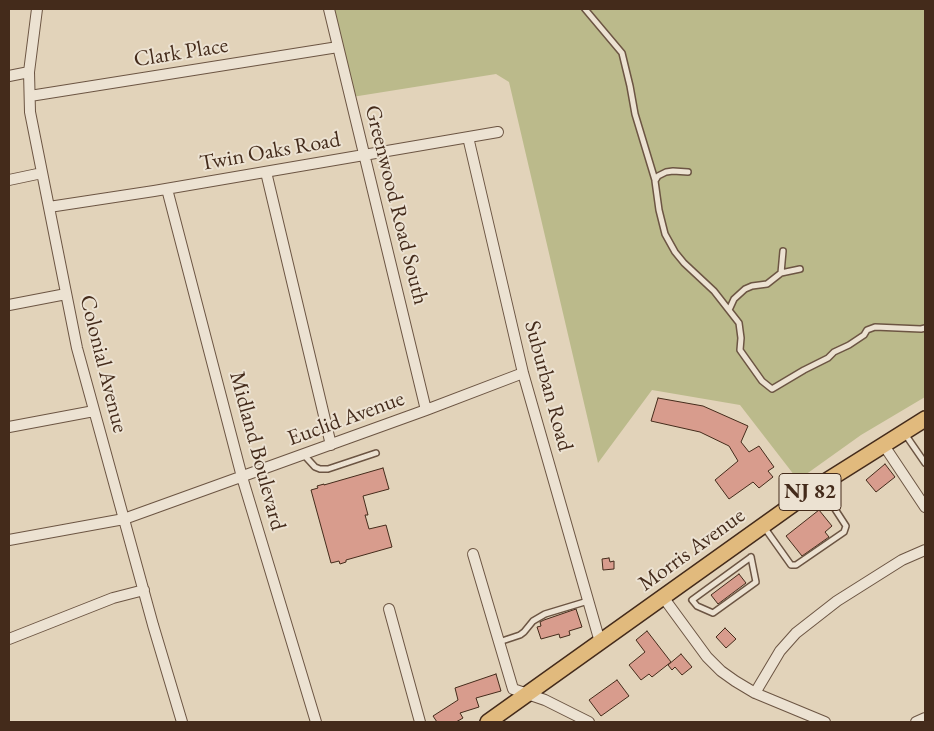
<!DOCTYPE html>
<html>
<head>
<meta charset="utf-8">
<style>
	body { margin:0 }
	#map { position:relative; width:934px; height:731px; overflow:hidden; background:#e2d3ba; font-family:"EB Garamond",serif }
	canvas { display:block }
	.frame { position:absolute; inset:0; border:10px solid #442b1b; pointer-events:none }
</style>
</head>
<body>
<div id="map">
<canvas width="934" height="731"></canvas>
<div class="frame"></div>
</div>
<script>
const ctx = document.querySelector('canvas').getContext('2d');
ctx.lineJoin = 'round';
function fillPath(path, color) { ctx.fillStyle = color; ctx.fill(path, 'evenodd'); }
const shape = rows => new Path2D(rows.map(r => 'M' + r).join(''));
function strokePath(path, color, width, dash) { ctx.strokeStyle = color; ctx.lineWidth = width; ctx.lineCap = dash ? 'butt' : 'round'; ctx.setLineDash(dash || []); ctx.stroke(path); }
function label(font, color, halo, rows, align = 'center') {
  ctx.font = font + ' "EB Garamond",serif'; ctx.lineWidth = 4; ctx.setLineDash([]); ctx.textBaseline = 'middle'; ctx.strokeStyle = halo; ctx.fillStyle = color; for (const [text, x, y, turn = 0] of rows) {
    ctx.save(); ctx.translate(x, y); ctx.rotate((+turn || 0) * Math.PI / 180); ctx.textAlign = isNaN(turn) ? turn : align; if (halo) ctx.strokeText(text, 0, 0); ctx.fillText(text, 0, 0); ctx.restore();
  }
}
const green = shape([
	[330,9,925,9,925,397,861,435,798,480,740,405,652,390,598,463,509,82,496,74,352,97]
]);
const building = shape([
	[658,398,703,406,748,426,741,442,749,452,759,446,774,467,768,471,773,477,759,488,753,482,729,499,715,480,738,461,729,446,700,432,651,421,658,398],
	[885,464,895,477,876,492,866,480,885,464],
	[383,468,389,489,363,496,368,515,365,515,369,529,386,525,392,547,346,560,346,562,340,564,339,561,331,563,311,490,318,488,317,486,324,484,324,485,383,468],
	[819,510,832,526,825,532,829,537,802,556,786,536,819,510],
	[609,558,610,562,614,561,614,569,603,570,602,559,609,558],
	[739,574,746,583,718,604,711,595,739,574],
	[576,609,582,627,569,631,570,635,560,638,559,634,541,639,537,627,541,626,540,622,544,620,576,609],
	[725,628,736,639,726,648,716,637,725,628],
	[647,631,671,662,652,677,649,674,641,680,629,665,645,652,636,640,647,631],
	[681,654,692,667,682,675,675,667,672,670,668,665,681,654],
	[496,674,501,691,476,698,479,707,460,713,463,718,456,722,437,722,433,716,458,700,455,688,496,674],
	[617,680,629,696,601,716,589,700,617,680]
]);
const service = shape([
	[585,9,622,53,630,86,635,114,655,180],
	[688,172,673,171,666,172,658,176,655,181,659,210,665,234,675,252,684,263,714,291,739,323,741,338,740,350,762,381,772,389,804,370,828,358,834,352,849,345,864,335,867,330,875,327,921,329,925,328],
	[781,273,783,251],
	[729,310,734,299,745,289,752,286,767,284,781,273,800,269],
	[905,434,925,463],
	[304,455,315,467,320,469,328,469,376,453],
	[764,527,791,565,796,565,844,532,846,526,820,486],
	[751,557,756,582,713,613,697,606,692,600,751,557],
	[499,642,520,635,524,632,533,621,545,614,588,601]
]);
const minor = shape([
	[37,9,29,72,30,112,77,348,153,625,182,722],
	[329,9,426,410],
	[9,76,29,72],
	[30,96,338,47],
	[468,137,523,373,600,642],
	[266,172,331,445],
	[9,180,42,173],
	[167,189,242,477,316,722],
	[49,207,154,191,498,132],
	[9,305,66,294],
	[9,427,94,411],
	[883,444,925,507],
	[9,540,124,519,426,410,523,373],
	[473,554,513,689,545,700,589,722],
	[663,597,707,657,721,671,735,681,755,693,825,722],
	[389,609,420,722],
	[9,639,113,598,144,590],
	[755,693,780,651,796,633,837,601,902,560,925,550],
	[916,722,925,718]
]);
const primary = shape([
	[488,722,820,485,925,419]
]);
const shields = [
	[810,492,62]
];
const shieldNames = [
	["NJ 82",810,492]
];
const streetNames = [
	["Clark Place",181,53,-9],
	["Twin Oaks Road",270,152,-10],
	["Greenwood Road South",396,205,76],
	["Colonial Avenue",103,364,76],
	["Suburban Road",548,386,75],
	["Euclid Avenue",346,419,-20],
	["Midland Boulevard",257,451,75],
	["Morris Avenue",692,550,-36]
];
fillPath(green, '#bbba8b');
fillPath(building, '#d89c8d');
strokePath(building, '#442b1b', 1);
strokePath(service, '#6c5543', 8);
strokePath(minor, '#6c5543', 12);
strokePath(primary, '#442b1b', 18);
strokePath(service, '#ece2d2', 5);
strokePath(minor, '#ece2d2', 10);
strokePath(primary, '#e1ba7d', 15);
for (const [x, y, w] of shields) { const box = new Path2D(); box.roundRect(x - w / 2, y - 18.5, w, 37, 4); ctx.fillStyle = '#ece2d2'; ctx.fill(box); strokePath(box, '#442b1b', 1); }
label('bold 21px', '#442b1b', null, shieldNames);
label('22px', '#442b1b', '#ece2d2', streetNames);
</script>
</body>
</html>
